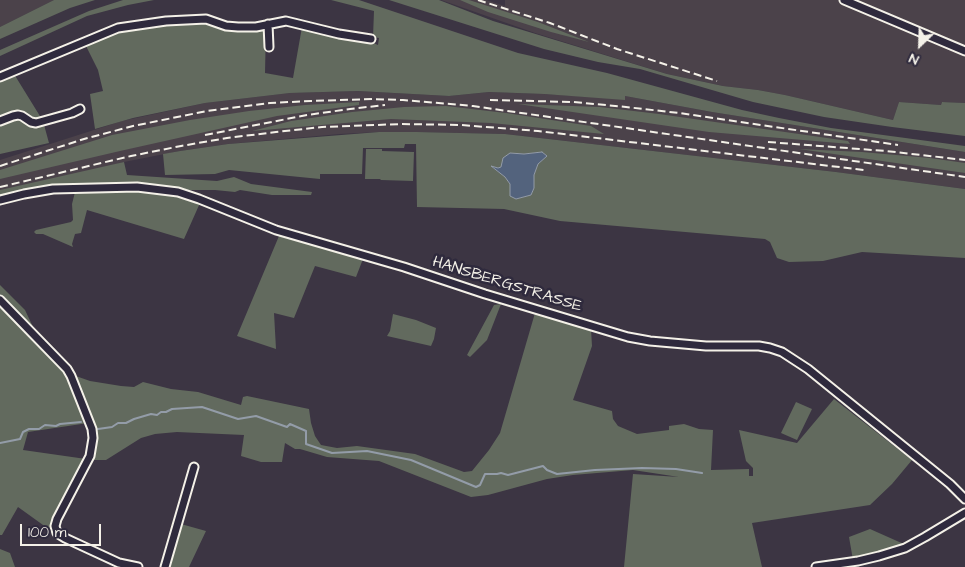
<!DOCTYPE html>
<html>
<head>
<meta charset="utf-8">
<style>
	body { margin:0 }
	#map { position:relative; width:965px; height:567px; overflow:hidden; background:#3c3543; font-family:"Architects Daughter",sans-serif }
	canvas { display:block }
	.north { position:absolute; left:895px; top:20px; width:50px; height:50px; -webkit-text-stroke:4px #2f2a3d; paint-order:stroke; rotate:204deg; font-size:14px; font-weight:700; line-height:20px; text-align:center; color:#f4f1e8 }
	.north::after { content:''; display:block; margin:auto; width:18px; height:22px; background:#f4f1e8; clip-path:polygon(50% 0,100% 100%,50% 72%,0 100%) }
	.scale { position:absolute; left:20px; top:524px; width:81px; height:22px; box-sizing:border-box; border:2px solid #f4f1e8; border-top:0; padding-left:6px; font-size:15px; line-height:18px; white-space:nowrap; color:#f4f1e8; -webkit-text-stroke:4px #2f2a3d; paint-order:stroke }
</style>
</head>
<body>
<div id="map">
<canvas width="965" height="567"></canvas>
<div class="north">N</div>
<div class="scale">100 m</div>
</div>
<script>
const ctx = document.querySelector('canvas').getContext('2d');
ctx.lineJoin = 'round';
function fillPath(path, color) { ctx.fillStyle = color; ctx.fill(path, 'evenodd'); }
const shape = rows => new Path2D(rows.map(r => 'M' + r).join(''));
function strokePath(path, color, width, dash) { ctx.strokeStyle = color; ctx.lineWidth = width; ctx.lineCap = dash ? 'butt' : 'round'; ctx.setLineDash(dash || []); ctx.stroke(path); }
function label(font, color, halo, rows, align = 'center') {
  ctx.font = font + ' "Architects Daughter",sans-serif'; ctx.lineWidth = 5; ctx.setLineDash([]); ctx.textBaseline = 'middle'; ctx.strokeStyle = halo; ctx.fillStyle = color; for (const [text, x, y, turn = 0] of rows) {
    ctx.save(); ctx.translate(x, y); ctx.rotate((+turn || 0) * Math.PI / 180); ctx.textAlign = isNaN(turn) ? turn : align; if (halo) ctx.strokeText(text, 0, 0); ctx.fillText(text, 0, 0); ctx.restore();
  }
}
const built = shape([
	[0,0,54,0,0,27],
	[441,0,486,0,505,6,505,0,965,0,965,103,942,102,941,105,899,102,893,120,785,95,758,90,723,86,667,74,535,33],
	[358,91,449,96,489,92,544,94,625,99,625,96,712,112,965,152,965,189,836,172,505,134,417,132,379,132,340,134,228,144,180,151,124,162,98,170,0,191,0,160,122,121,205,103,290,93]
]);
const green = shape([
	[54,0,95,0,70,8,0,39,0,27],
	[123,0,154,0,128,5,87,16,0,56,0,50,89,11],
	[331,0,359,0,518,53,607,73,742,110,779,118,831,128,965,146,965,152,712,112,625,96,625,100,544,94,489,92,449,96,358,91,290,93,205,103,133,118,95,129,90,94,103,91,98,70,85,44,120,29,164,24,195,22,214,25,266,27,265,73,293,78,302,27,369,41,378,45,379,38,373,37,374,11],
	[389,0,439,0,493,21,667,74,723,86,758,90,785,95,893,120,899,102,941,105,942,102,965,103,965,136,892,127,824,117,753,102,640,69,598,62,544,49],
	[460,0,469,0,538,22,589,42,551,32,488,12],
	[14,74,43,121,49,143,0,154,0,80],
	[359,102,359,105,277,116,120,151,0,179,0,170,112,135,190,120,249,111,305,105],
	[518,104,600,107,659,114,848,141,850,144,709,132],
	[446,106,506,113,591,126,604,134,491,123,391,119,252,131,291,121,352,112,404,107],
	[379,132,417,132,505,134,836,172,965,189,965,258,862,252,823,261,789,262,777,258,770,242,765,239,560,221,504,209,417,207,416,144,405,144,404,148,363,148,362,174,320,174,320,179,229,170,215,174,165,175,163,154,180,151,228,144],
	[542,152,547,156,538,164,534,175,534,188,531,195,516,199,511,196,510,184,505,177,492,167,498,168,501,167,510,153,524,154],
	[366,149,382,149,382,151,414,152,413,181,381,180,380,179,365,179],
	[799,149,862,152,930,158,965,163,965,173],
	[124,162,127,175,217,181,234,177,251,184,312,192,311,195,272,195,240,190,235,192,215,190,182,190,139,184,0,197,0,190],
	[75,192,149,192,186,197,200,203,184,239,87,210,81,233,75,234,72,244,73,247,43,234,36,234,34,232,36,230,71,222,73,220,72,204],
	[279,236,363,259,356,277,315,266,294,318,274,313,276,349,237,336],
	[0,285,25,310,34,329,26,326,0,299],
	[0,304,67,369,88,423,28,432,23,450,86,459,50,530,18,507,2,535,0,535],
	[501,304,487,340,470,357,467,355,494,305],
	[535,313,591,329,592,346,573,400,612,411,613,419,618,426,637,434,669,430,669,426,684,424,699,429,713,430,711,470,749,469,749,476,753,476,753,468,746,461,739,430,797,443,834,399,912,460,892,484,870,505,752,523,762,567,624,567,633,474,679,477,633,470,573,475,547,479,488,495,471,497,379,461,327,457,300,449,295,449,285,443,282,462,261,462,241,456,244,435,177,432,155,434,141,438,106,460,91,460,94,449,73,375,90,381,121,386,134,387,143,382,171,389,198,392,241,405,243,397,247,396,309,409,311,423,315,436,321,445,337,448,357,446,415,454,464,472,472,471,489,450,500,433],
	[393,314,416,320,436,328,434,339,431,346,387,336,390,331],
	[796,402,812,409,797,440,781,433],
	[181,524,206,531,189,567,169,567,168,565,179,528],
	[870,529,906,545,900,548,853,560,849,537],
	[0,549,10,553,15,567,0,567]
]);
const water = shape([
	[542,152,547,156,538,164,534,175,534,188,531,195,516,199,510,196,510,184,505,177,491,166,498,168,501,167,503,158,510,153,524,154,542,152]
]);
const stream = shape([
	[98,429,112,427,118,423,126,423,134,419,151,414,157,415,161,412,166,412,172,409,202,407,238,419,256,416,287,427,290,424,306,431,306,444,332,453,367,451,411,460,476,487,480,485,485,474,497,474,501,473,508,475,543,466,547,470,557,474,595,470,642,468,676,469,702,473],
	[0,443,20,439,23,432,29,429,39,429,45,425,56,426,60,424,81,422]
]);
const minor = shape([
	[844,0,965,51],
	[268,24,269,47],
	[0,77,118,28,166,21,206,19,226,26,238,27,256,27,286,21,339,34,371,39],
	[0,121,13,116,18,115,22,116,31,122,36,123,72,113,80,109],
	[0,200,24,194,53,189,137,187,178,192,199,199,276,230,404,267,485,294,628,337,650,341,706,346,759,346,770,348,782,352,808,369,950,484,965,499],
	[0,300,67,369,71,376,92,429,93,438,90,456,57,519,55,526,57,533,65,538,119,563,138,567],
	[165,567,194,467],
	[816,567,858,561,879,556,905,548,925,537,965,513]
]);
const rail = shape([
	[478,0,550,23,617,49,717,81],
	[490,100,573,102,626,107,679,113,898,145],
	[205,135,307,115,350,109,385,105],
	[768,142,886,151,965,160],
	[0,166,84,139,133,126,207,111,270,103,311,101,372,99,403,100,473,106,965,177],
	[0,187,131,156,181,146,227,138,276,132,322,127,402,124,461,125,538,131,864,170]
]);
const streetNames = [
	["HANSBERGSTRASSE",507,285,17]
];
fillPath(built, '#4b424a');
fillPath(green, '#626a5e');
fillPath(water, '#53637d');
strokePath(water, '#939ca8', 1);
strokePath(stream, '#939ca8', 2);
strokePath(minor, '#f4f1e8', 11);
strokePath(minor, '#2f2a3d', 7);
strokePath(rail, '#f4f1e8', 2, [8, 4]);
label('16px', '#f4f1e8', '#2f2a3d', streetNames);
</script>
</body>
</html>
